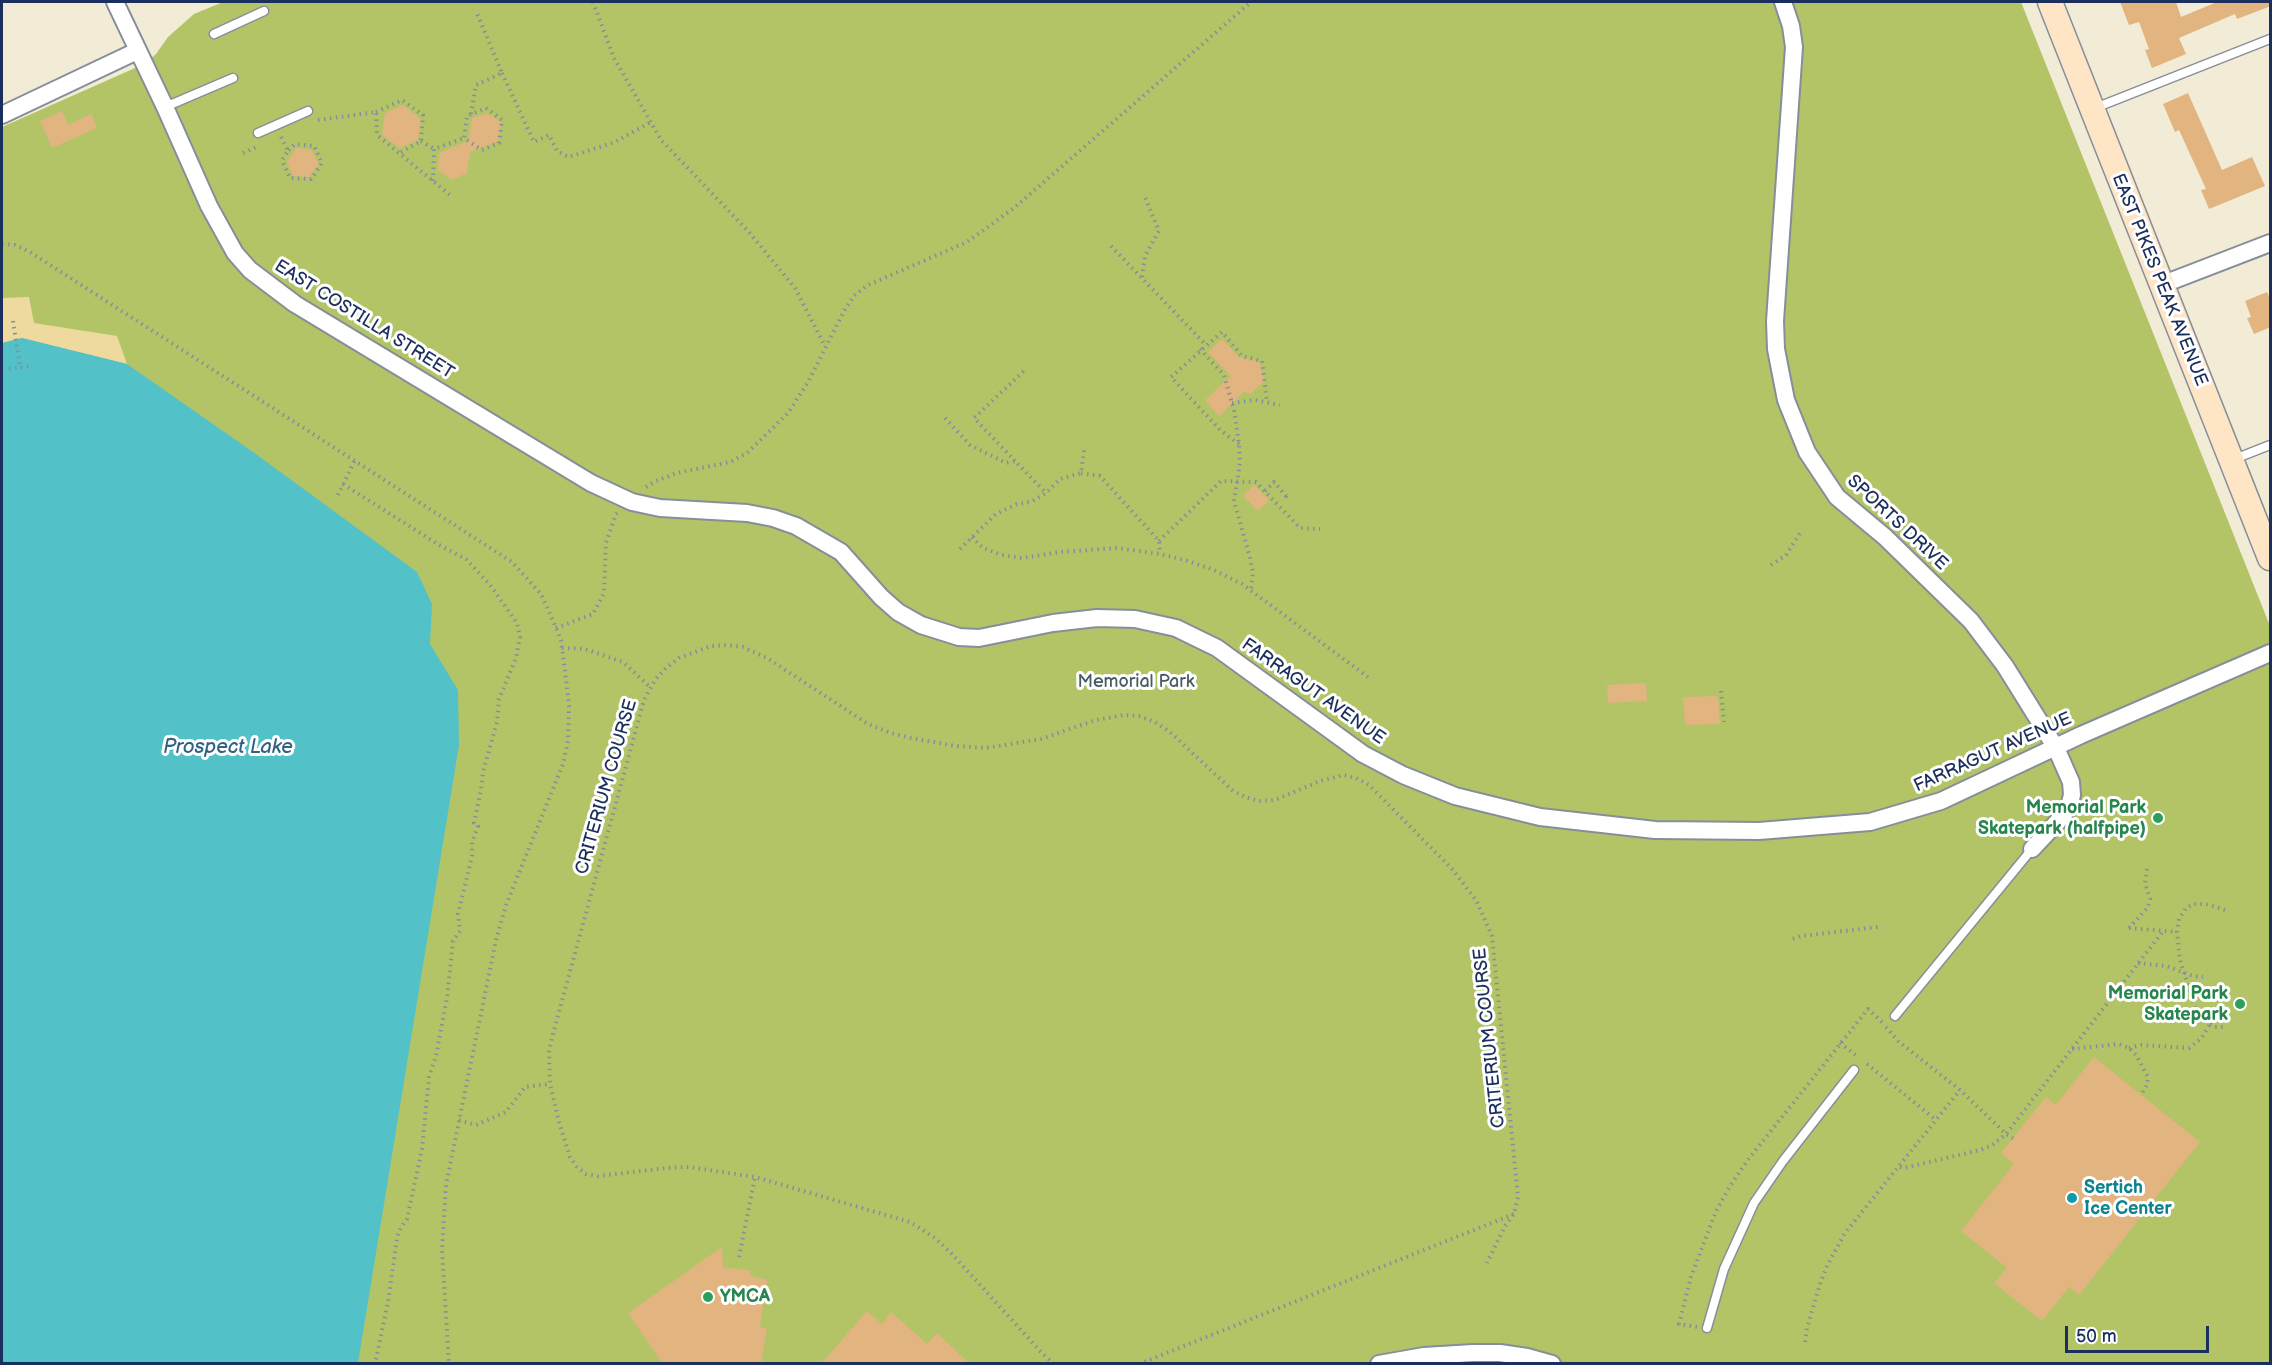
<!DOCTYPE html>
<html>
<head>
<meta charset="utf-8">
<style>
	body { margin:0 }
	#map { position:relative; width:2272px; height:1365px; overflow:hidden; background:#f2ecd6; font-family:"Balsamiq Sans",sans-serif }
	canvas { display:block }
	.frame { position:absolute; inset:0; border:3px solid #1b2f5e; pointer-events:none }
	.scale { position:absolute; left:2065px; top:1326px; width:144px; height:27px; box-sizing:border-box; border:3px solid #1b2f5e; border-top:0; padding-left:8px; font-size:18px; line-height:21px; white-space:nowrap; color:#1b2f5e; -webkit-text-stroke:4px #fff; paint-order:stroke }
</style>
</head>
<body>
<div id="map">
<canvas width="2272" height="1365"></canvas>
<div class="frame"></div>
<div class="scale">50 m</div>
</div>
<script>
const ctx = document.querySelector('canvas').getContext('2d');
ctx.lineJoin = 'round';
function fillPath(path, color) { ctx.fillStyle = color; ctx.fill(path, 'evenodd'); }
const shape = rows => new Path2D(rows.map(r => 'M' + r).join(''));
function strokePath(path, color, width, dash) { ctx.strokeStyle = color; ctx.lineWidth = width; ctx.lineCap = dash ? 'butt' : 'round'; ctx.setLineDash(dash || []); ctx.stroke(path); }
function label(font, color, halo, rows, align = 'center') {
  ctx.font = font + ' "Balsamiq Sans",sans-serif'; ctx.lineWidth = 6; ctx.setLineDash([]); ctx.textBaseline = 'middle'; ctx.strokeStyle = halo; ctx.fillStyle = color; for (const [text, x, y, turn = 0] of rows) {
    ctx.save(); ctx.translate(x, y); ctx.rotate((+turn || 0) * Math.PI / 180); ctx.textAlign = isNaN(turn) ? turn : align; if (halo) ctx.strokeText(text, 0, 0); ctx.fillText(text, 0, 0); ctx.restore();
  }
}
const green = shape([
	[223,2,2021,2,2270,626,2270,1363,2,1363,2,127,144,64,156,54,168,37,194,14]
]);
const sand = shape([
	[29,297,34,323,117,336,127,364,22,338,2,343,2,298]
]);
const water = shape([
	[22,338,127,364,253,452,417,572,432,604,430,644,458,690,459,745,358,1363,2,1363,2,343]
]);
const building = shape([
	[2120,2,2176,2,2181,17,2217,2,2271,2,2271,6,2237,19,2235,14,2179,38,2186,54,2152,68,2145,50,2149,49,2139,22,2129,25],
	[2188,93,2222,170,2252,157,2265,186,2209,209,2201,190,2206,189,2179,130,2175,132,2163,104],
	[403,105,421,119,418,140,400,148,382,135,385,113],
	[62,111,68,125,91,114,97,128,52,148,40,121],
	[487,113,501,122,498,141,470,152,467,173,452,180,438,170,439,153,469,140,472,118],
	[296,148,312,150,319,164,309,177,293,176,287,162],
	[2267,292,2271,301,2271,327,2254,334,2247,318,2251,317,2245,301],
	[1222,339,1239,357,1260,362,1264,381,1251,394,1244,392,1219,416,1205,400,1231,376,1208,352],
	[1254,485,1269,500,1258,511,1243,496],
	[1646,683,1647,701,1608,703,1607,685],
	[1718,696,1720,724,1685,725,1683,697],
	[2094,1057,2200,1142,2079,1295,2069,1287,2042,1321,1994,1283,2007,1268,1961,1231,2014,1164,2001,1153,2046,1097,2056,1105],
	[722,1247,723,1267,751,1271,750,1276,767,1280,760,1327,767,1328,761,1364,663,1364,628,1313],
	[867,1311,882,1324,891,1312,927,1344,937,1333,970,1364,821,1364]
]);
const path = shape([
	[593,2,614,58,661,140,748,231,795,288,825,346],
	[502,73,534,142,549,135,557,151,569,157,615,142,651,122],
	[486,108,502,120,499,143,482,150,464,138,467,116,486,108],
	[376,112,402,100,423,115,421,141,398,154],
	[471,114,476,85,502,73,476,11],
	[318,120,376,112,377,135,450,195],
	[281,137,288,151,282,160,290,178,311,179,322,163,314,146,295,144,288,151],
	[421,141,434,149],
	[243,153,259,146],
	[433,181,434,149,464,138],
	[2,244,15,245,30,252,512,562,541,594,551,616,561,640,565,671,569,706,568,741,563,764,506,905,496,940,446,1185,442,1249,449,1364],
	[1111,246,1206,345],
	[1142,277,1145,256,1159,231,1144,195],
	[13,321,20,367],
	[1200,349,1224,375,1234,410,1239,444,1240,463,1234,501,1250,558,1253,573,1251,590],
	[9,369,30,366],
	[1232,403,1255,400,1280,405],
	[945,418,970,445,1006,463,1015,461,1046,493],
	[1239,444,1220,430,1171,377,1222,332,1242,356,1262,361,1267,402],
	[1015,461,974,418,1026,369],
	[1081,473,1100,476,1159,541,1160,554],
	[343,484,439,545,466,559,490,585,517,623,520,637,516,658,499,699,497,722,483,772,481,790,474,823,478,826,472,842,472,856,458,914,460,931,453,941,447,998,436,1056,429,1077,422,1149,407,1219,401,1227,397,1238,388,1302,375,1364],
	[646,487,656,481,677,473,730,462,747,453,788,413,808,382,844,311,854,296,866,286,967,242,1014,208,1251,2],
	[1265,491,1274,482,1286,496,1287,493],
	[338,495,355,460],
	[972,537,983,548,1002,555,1022,558,1060,552,1117,548,1160,554,1185,560,1214,570,1242,584,1368,677],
	[1159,541,1221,481,1256,482,1300,528,1320,529],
	[960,549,996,514,1017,504,1031,502,1046,493,1060,479,1081,473,1084,450],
	[1771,565,1786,555,1800,533],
	[556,628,593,614,604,593,606,543,616,514,619,512],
	[562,648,585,649,623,662,651,688],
	[1721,691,1724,722],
	[2225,910,2206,904,2194,904,2186,908,2179,919,2177,932,2180,960,2196,1010,2203,1020,2215,1027,2227,1027],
	[2129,928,2148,907,2150,899,2145,883,2147,869],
	[2129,928,2177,932],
	[1793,939,1801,936,1878,927],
	[2138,963,2166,966,2193,976,2203,977],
	[1886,1027,1898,1041,1960,1090,2006,1134,2013,1138],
	[1840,1043,1858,1057],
	[2129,1048,2141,1045,2189,1048,2201,1039,2210,1024],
	[2072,1049,2119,1044,2129,1048,2136,1055,2148,1077,2147,1085,2141,1095],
	[1867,1064,1936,1120],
	[459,1120,476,1125,506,1112,525,1087,550,1084],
	[1900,1167,1904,1168,1980,1150,1991,1146,2006,1134,2164,930],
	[739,1257,755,1177],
	[1697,1327,1679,1324,1691,1277,1716,1211,1729,1188,1747,1161,1868,1009,1882,1022],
	[1805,1342,1807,1328,1820,1284,1827,1266,1845,1233,1960,1090],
	[1054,1364,1040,1351,953,1255,935,1238,910,1222,755,1177,689,1167,667,1168,598,1176,586,1174,577,1167,570,1157,559,1122,550,1084,549,1051,553,1034,644,700,655,680,666,668,679,658,711,646,727,645,743,647,767,658,868,724,891,733,911,738,956,746,986,748,1041,739,1096,720,1124,715,1139,716,1155,722,1170,732,1232,790,1245,797,1259,801,1275,800,1320,781,1343,775,1356,778,1369,785,1454,871,1477,902,1492,936,1518,1197,1514,1214,1505,1226,1487,1263],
	[1139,1364,1514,1214]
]);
const lane = shape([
	[214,34,264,11],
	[165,107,233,78],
	[2095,108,2270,39],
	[258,133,308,111],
	[2232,460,2270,445],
	[1895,1016,2032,849],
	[1707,1328,1724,1269,1754,1203,1783,1161,1854,1070]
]);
const street = shape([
	[115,2,165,107,209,206,235,253,250,270,295,304,591,483,632,502,660,508,747,513,773,518,796,526,841,552,881,597,898,612,921,625,959,637,979,638,1053,623,1097,618,1135,619,1176,628,1217,648,1363,754,1403,775,1455,796,1540,817,1655,830,1759,831,1870,822,1941,801,2081,735,2270,653],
	[1783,2,1791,26,1794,47,1775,321,1776,349,1786,400,1807,452,1837,497,1885,537,1971,621,2005,666,2056,748,2071,782,2072,795,2069,807,2061,818,2032,849],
	[2,115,137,51],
	[2161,285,2270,243],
	[1379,1364,1424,1356,1473,1353,1500,1353,1527,1357,1552,1364]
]);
const secondary = shape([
	[2050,2,2270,558]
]);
const markers = [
	[2158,818,6,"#2e9e5b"],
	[2240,1004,6,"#2e9e5b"],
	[2072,1198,6,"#0f9aa8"],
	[708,1297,6,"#2e9e5b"]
];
const streetNames = [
	["EAST PIKES PEAK AVENUE",2159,280,68],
	["EAST COSTILLA STREET",364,320,32],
	["SPORTS DRIVE",1897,523,43],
	["FARRAGUT AVENUE",1313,692,35],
	["FARRAGUT AVENUE",1993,753,-24],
	["CRITERIUM COURSE",607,787,-74],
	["CRITERIUM COURSE",1490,1038,-96]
];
const parkNames = [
	["Memorial Park",1136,682]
];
const leisureNames = [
	["Memorial Park",2146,808],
	["Skatepark (halfpipe)",2146,829],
	["Memorial Park",2228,994],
	["Skatepark",2228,1015],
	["YMCA",720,1297,"left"]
];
const cultureNames = [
	["Sertich",2084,1188],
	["Ice Center",2084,1209]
];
const waterNames = [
	["Prospect Lake",228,748]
];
fillPath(green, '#b3c467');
fillPath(sand, '#eeda9e');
fillPath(water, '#53c1c8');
fillPath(building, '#e1b480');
strokePath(lane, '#868e9a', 11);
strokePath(street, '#868e9a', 20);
strokePath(secondary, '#868e9a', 27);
strokePath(path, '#868e9a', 4, [1.5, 4.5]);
strokePath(lane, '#fff', 8);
strokePath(street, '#fff', 16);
strokePath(secondary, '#fee5c5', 24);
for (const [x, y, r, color] of markers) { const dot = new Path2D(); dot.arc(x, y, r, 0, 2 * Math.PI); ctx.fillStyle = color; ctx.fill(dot); strokePath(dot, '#fff', 2); }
label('18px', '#1b2f5e', '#fff', streetNames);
label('18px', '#495c61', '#fff', parkNames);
label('bold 18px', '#27864d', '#fff', leisureNames, 'right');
label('bold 18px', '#0d838f', '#fff', cultureNames, 'left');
label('italic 20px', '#2f6283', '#fff', waterNames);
</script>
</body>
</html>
